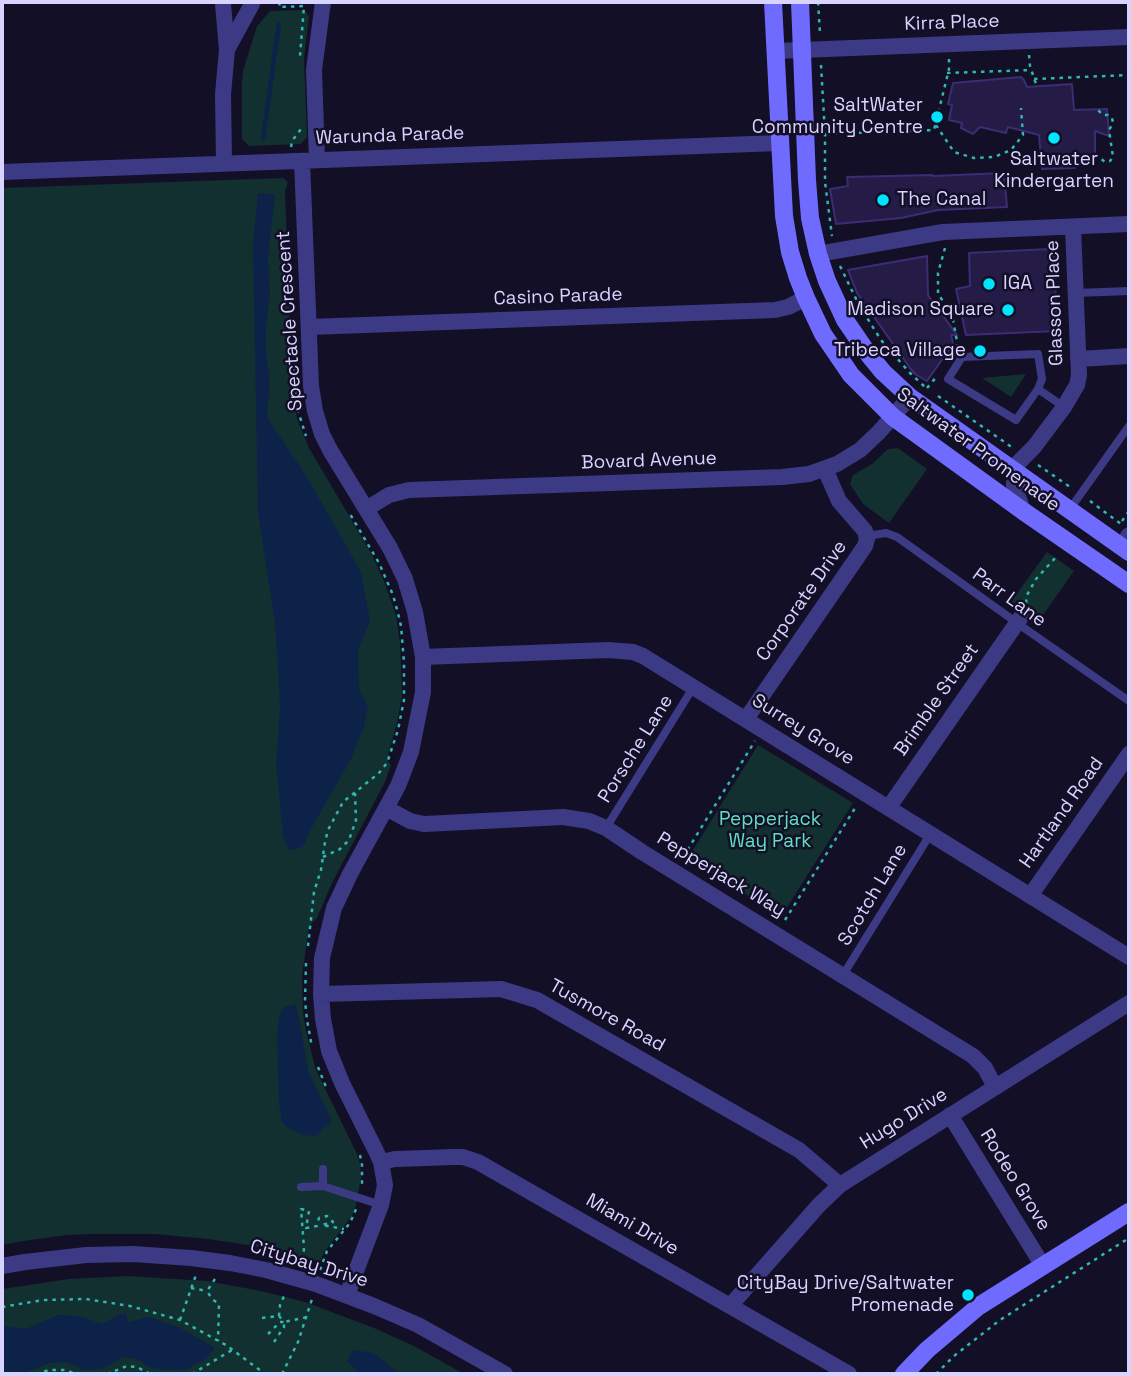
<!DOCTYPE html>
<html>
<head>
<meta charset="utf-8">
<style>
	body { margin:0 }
	#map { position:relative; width:1131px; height:1376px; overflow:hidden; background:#130f26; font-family:"Space Grotesk",sans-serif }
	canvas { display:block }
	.frame { position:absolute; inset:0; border:4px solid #d9d4ff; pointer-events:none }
</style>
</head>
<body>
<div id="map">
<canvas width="1131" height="1376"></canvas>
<div class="frame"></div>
</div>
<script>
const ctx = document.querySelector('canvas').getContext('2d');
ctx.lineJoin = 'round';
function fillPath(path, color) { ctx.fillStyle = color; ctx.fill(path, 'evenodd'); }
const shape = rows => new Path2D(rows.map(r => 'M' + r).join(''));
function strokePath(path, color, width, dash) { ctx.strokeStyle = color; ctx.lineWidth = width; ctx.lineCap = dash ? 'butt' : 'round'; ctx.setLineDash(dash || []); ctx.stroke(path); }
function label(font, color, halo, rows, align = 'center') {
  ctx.font = font + ' "Space Grotesk",sans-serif'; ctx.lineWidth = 5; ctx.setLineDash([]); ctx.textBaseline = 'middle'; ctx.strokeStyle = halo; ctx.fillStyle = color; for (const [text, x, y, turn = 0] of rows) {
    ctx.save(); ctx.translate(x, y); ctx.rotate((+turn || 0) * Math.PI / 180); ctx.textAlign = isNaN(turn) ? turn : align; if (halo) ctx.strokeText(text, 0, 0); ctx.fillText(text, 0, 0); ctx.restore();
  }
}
const green = shape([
	[304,10,309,16,304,58,307,137,301,144,249,146,242,139,242,82,243,71,257,26,270,11],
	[283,178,288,182,285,191,291,363,293,391,297,419,309,448,371,553,384,581,396,615,400,643,402,696,397,723,387,759,391,765,385,782,332,883,317,918,309,926,302,976,303,1012,306,1031,316,1070,357,1154,360,1164,361,1177,356,1205,352,1216,324,1252,320,1262,248,1245,208,1239,155,1234,90,1234,67,1235,23,1241,2,1245,2,188],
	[1026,374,1011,397,982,378],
	[898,448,927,469,889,523,863,504,850,484,853,475,872,464,888,449],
	[1047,552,1074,571,1036,625,1008,606],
	[758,745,853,803,781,917,688,858],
	[128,1276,207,1281,261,1291,305,1302,374,1328,414,1346,464,1374,2,1374,2,1289,69,1279]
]);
const water = shape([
	[258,193,275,195,268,258,270,292,266,329,266,353,270,383,267,417,307,477,361,572,370,622,358,649,359,690,368,706,364,726,351,759,313,825,303,847,289,850,283,836,276,765,280,705,275,622,258,513,253,245],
	[296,1004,309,1073,332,1121,315,1136,303,1135,288,1128,282,1122,279,1103,277,1036,279,1019,282,1008],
	[126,1312,128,1322,149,1317,180,1328,215,1348,206,1359,187,1369,167,1370,148,1367,138,1359,123,1357,102,1369,84,1370,66,1362,50,1363,25,1372,2,1371,2,1326,26,1329,58,1315,80,1316,102,1324],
	[353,1350,374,1353,400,1374,360,1374,347,1361]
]);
const stream = shape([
	[263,138,279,24]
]);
const building = shape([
	[1021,77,1024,80,1027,87,1072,84,1074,110,1107,109,1109,136,1095,131,1095,157,1076,157,1075,168,1042,169,1039,135,1008,127,1006,133,980,127,973,134,961,128,962,123,949,120,952,105,948,104,953,83,1021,77],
	[1004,173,1007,207,938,210,901,218,836,224,830,189,848,186,847,177,933,175,933,176,1004,173],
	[1049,249,1054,254,1057,331,966,335,956,289,970,286,969,253,1049,249],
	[927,256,928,295,957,335,951,335,953,344,927,381,915,374,910,368,857,293,848,270,927,256]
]);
const path = shape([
	[280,2,279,7,304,6,300,56],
	[818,2,820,33],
	[1029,55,1030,66,1037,87],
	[821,65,825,134,825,182,832,236],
	[947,73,1031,70],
	[1034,79,1129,75],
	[936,125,954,152,974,158,994,157,1011,150,1023,135,1021,108],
	[825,134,934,130,949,69,949,59],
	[291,147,292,141,301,129],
	[1095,154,1105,162,1110,161,1113,157,1109,130,1113,123,1112,118,1108,115,1103,115,1097,109],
	[945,248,938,273,938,294,952,314,958,347],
	[840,266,859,305,881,340,910,373,926,388],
	[294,367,298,411,306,436],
	[927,388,938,375],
	[938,396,1013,448],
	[1038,465,1073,489],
	[1090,501,1121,524],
	[1122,521,1129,511],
	[1026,603,1027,595,1036,579,1056,557],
	[323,857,340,849,349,840,356,820,355,793],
	[683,857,755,741],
	[785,920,857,805],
	[308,946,314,892,321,870,325,842,328,830,343,802,379,773,387,763,398,730,404,700,404,662,401,626,398,613,393,595,379,563,350,514],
	[306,963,305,1001,307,1020,312,1047],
	[318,1067,326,1087],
	[360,1155,362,1165,362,1187],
	[303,1260,304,1248,301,1209,309,1211,306,1228,317,1226,319,1218,327,1216,333,1222,322,1225,344,1229],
	[320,1270,327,1251,350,1223,357,1207],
	[215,1279,207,1291,212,1299,219,1304,218,1341],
	[191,1288,207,1291],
	[2,1307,43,1300,86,1299,130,1306,180,1320,226,1345,265,1374],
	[262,1318,279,1316,280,1305,284,1296],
	[180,1320,196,1275],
	[268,1334,280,1322,284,1322,279,1316],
	[274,1342,284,1327,284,1322,307,1317],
	[36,1374,49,1370,65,1370,76,1374],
	[107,1374,127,1366,137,1367,150,1374],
	[192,1374,232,1350],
	[282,1374,298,1342,313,1296],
	[936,1374,954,1356,1000,1320,1129,1238]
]);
const lane = shape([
	[1076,293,1129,291],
	[1038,354,1042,379,1038,389,1016,420,948,379,962,357,1038,354],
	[1038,389,1064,407],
	[1070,509,1129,426],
	[867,536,886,533,897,537,1027,630,1129,701],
	[606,828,694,686],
	[843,975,931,833],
	[323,1186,323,1169],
	[301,1187,323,1186,381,1205]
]);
const street = shape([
	[223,4,227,50,223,94,224,163],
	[228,48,252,4],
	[776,51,1129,37],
	[317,160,314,70,323,2],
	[302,161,311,386,315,411,322,434,330,450,390,548,405,579,415,612,423,657,423,692,411,752,398,786,350,874,334,908,322,958,321,994,323,1019,329,1051,342,1083,375,1149,381,1162,385,1185,381,1205,347,1295],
	[2,172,779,143],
	[818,254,943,232,1129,224],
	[309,327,775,310,788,307,806,298],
	[1078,359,1129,356],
	[366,509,389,495,409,490,782,477,809,474,837,464,860,450,879,432,910,397],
	[1023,511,1014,485,1015,472,1019,462,1034,447,1064,407,1077,385,1079,375,1073,227],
	[1121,547,1129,535],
	[423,657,608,650,633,652,643,656,1129,957],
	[746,719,865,546,867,539,865,531,839,501,825,469],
	[889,807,1021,617],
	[386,808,410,821,424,824,563,817,589,821,606,828,642,852,973,1056,985,1068,995,1087],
	[1030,896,1129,754],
	[321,994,501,989,537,1000,799,1150,840,1185],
	[950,1115,1043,1266],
	[381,1162,395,1159,454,1157,463,1157,478,1162,849,1374],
	[2,1266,25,1262,86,1255,133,1254,191,1258,230,1263,266,1270,316,1284,374,1306,418,1325,505,1374],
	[730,1306,819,1205,840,1185,1129,1003]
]);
const secondary = shape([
	[773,2,784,216,790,252,798,278,806,298,823,334,851,375,893,417,1023,511,1129,584],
	[800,2,807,180,810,218,818,254,827,281,845,320,869,355,883,372,910,397,1129,552],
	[904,1374,927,1350,979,1306,1129,1212]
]);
const markers = [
	[937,117,7,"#00e5ff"],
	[1054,138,7,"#00e5ff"],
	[883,200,7,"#00e5ff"],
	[989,284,7,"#00e5ff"],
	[1008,310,7,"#00e5ff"],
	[980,351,7,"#00e5ff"],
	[968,1295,7,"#00e5ff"]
];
const streetNames = [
	["Kirra Place",952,23,-2],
	["Warunda Parade",390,136,-2],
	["Casino Parade",558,297,-2],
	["Glasson Place",1055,303,-92],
	["Spectacle Crescent",290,321,-94],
	["Saltwater Promenade",978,450,36],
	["Bovard Avenue",649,461,-2],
	["Parr Lane",1009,598,36],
	["Corporate Drive",802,601,-55],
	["Brimble Street",937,700,-55],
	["Surrey Grove",803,730,32],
	["Porsche Lane",636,749,-58],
	["Hartland Road",1062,813,-55],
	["Pepperjack Way",721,875,31],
	["Scotch Lane",873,895,-59],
	["Tusmore Road",607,1016,29],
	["Hugo Drive",904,1119,-32],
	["Rodeo Grove",1015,1180,58],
	["Miami Drive",632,1225,30],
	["Citybay Drive",309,1264,17]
];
const poiNames = [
	["SaltWater",923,106],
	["Community Centre",923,128],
	["Saltwater",1054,160,"center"],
	["Kindergarten",1054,182,"center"],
	["The Canal",897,200,"left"],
	["IGA",1003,284,"left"],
	["Madison Square",994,310],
	["Tribeca Village",966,351],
	["CityBay Drive/Saltwater",954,1284],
	["Promenade",954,1306]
];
const parkNames = [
	["Pepperjack",770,820],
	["Way Park",770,842]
];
fillPath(green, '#12302f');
fillPath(water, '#0c2248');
strokePath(stream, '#0c2248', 4.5);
fillPath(building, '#241b47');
strokePath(building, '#3b2d73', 2);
strokePath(path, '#2fb8b0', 2.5, [3.5, 5]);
strokePath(lane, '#3d3a85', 8);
strokePath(street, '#3d3a85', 16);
strokePath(secondary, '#6f6bff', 18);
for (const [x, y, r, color] of markers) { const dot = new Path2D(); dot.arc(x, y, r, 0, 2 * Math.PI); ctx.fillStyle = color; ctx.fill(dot); strokePath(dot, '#130f26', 2.5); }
label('19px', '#d9d4ff', '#130f26', streetNames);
label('19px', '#d9d4ff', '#130f26', poiNames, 'right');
label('19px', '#5fe0c0', '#130f26', parkNames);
</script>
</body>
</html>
